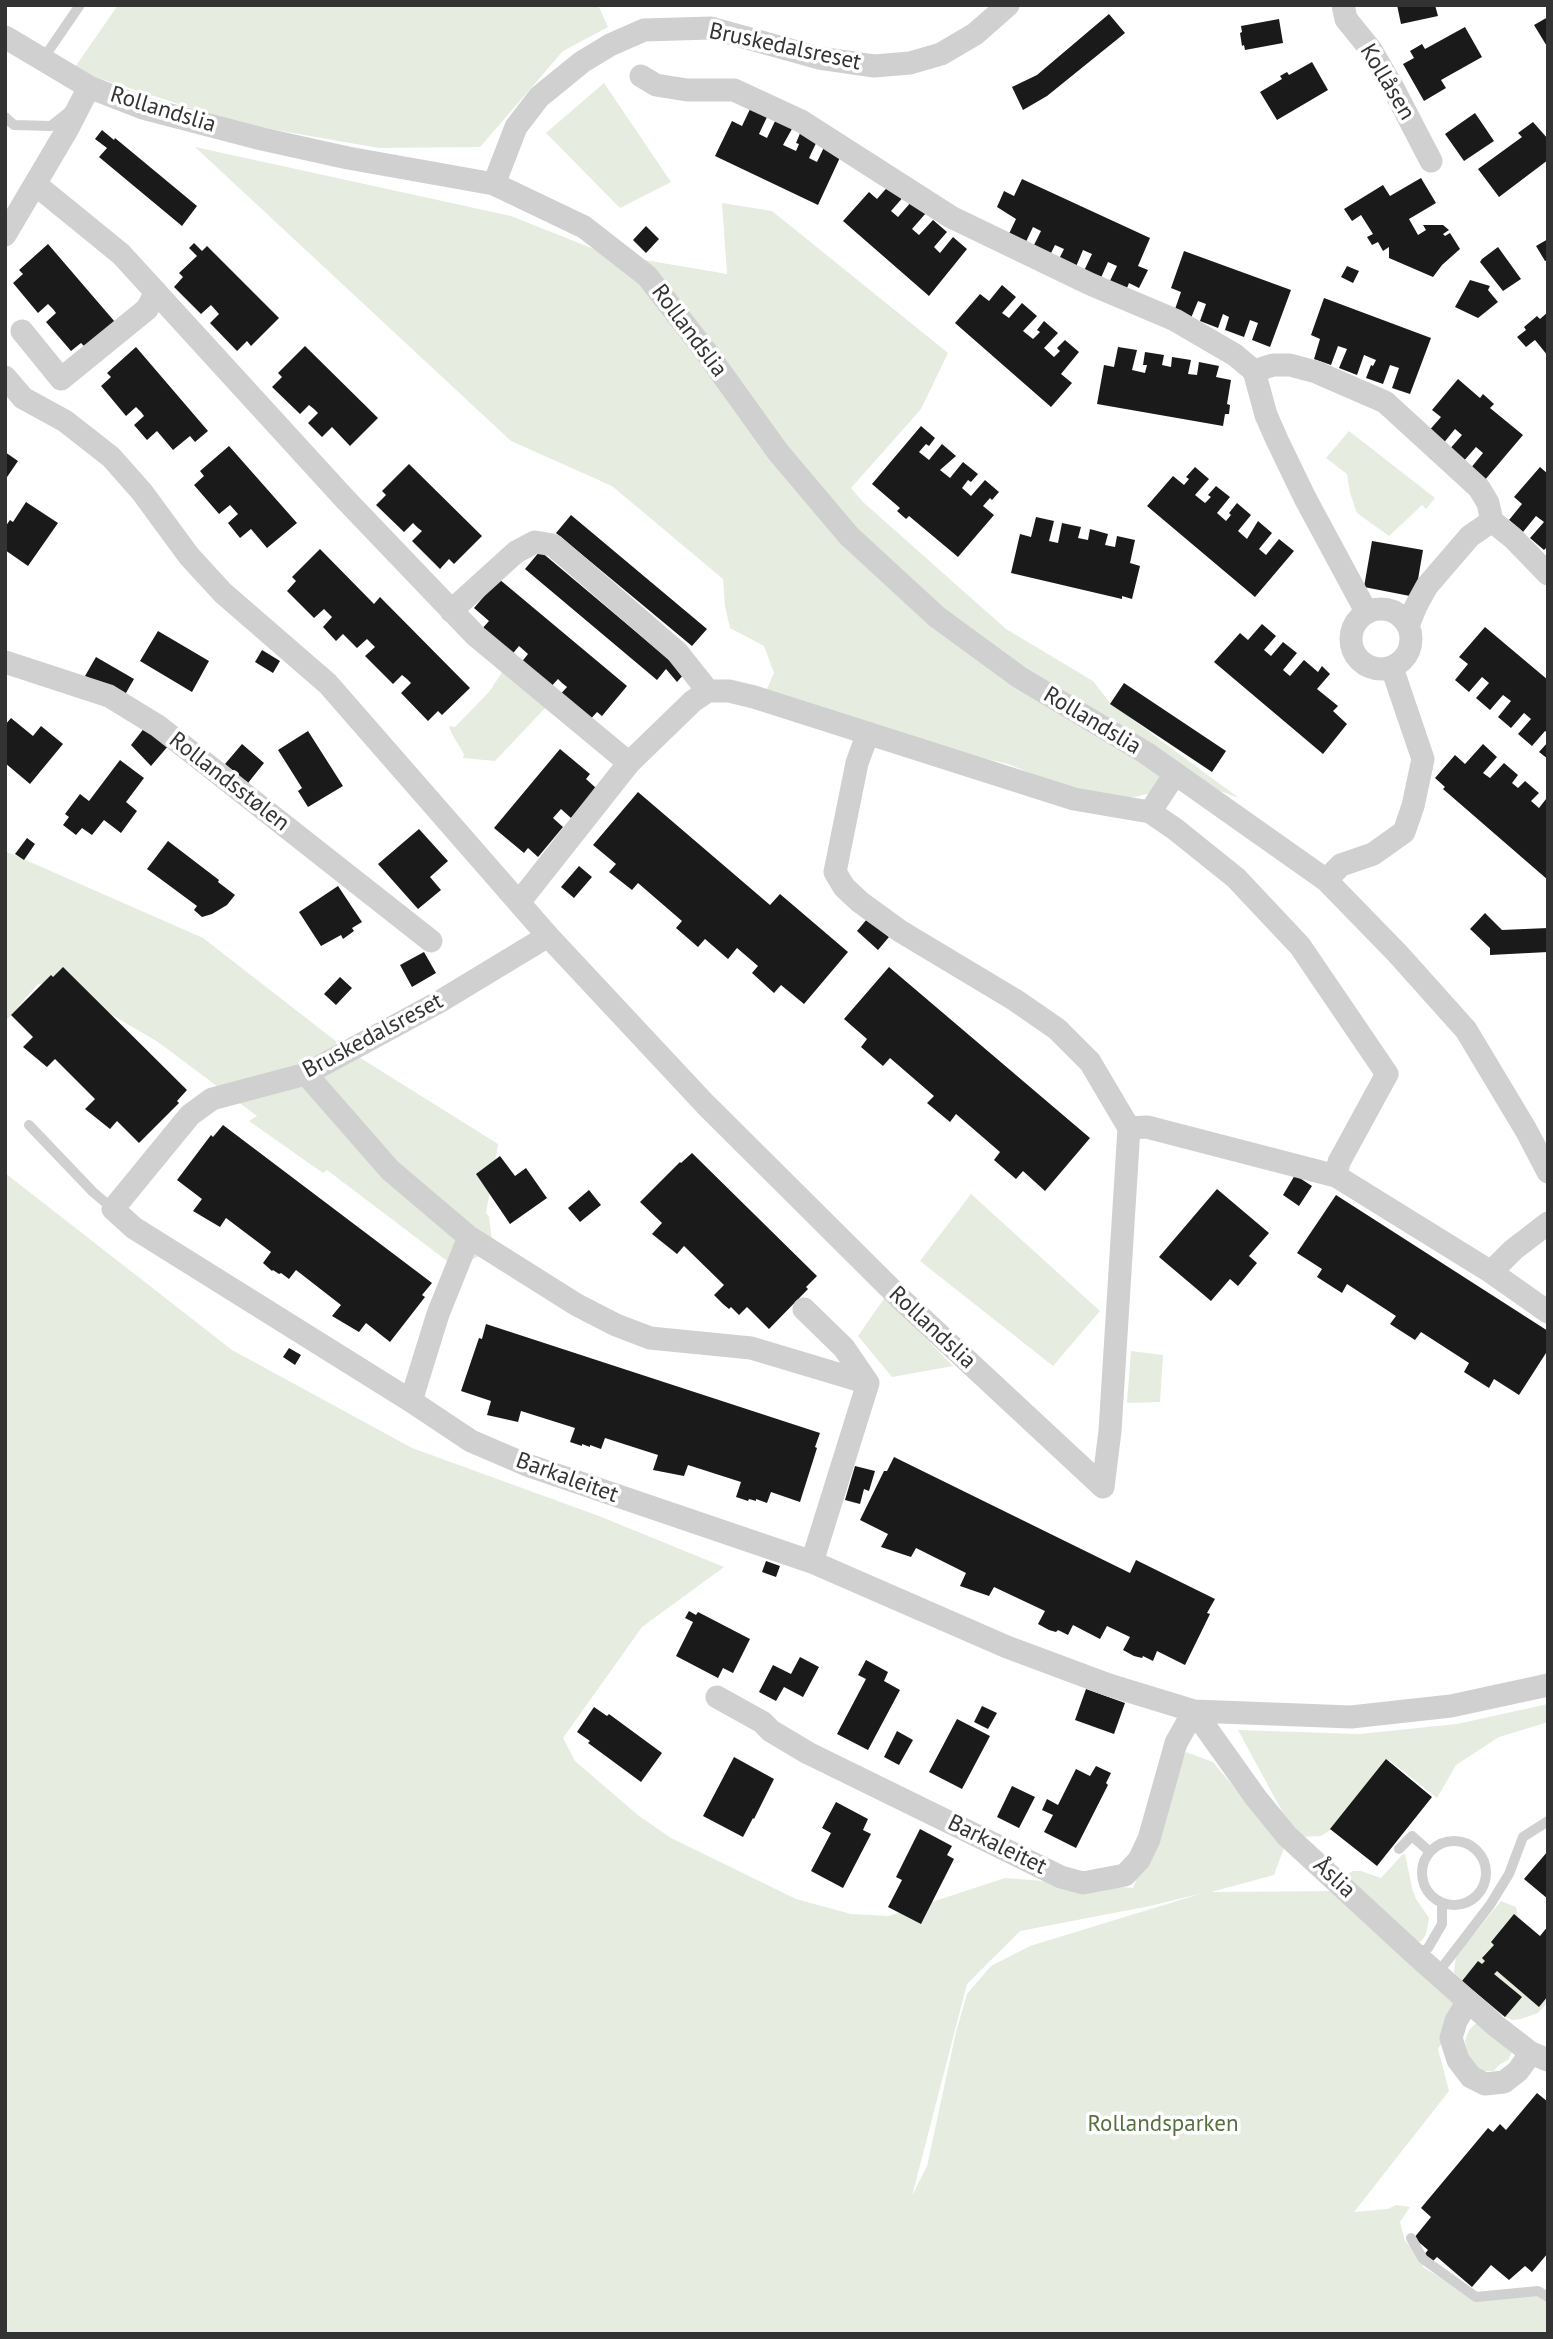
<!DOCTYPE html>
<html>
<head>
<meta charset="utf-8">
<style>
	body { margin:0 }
	#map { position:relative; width:1553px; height:2339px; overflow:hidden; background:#fff; font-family:"PT Sans",sans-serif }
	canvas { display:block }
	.frame { position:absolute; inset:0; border:7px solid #333; pointer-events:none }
</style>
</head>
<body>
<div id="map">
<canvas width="1553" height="2339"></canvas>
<div class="frame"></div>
</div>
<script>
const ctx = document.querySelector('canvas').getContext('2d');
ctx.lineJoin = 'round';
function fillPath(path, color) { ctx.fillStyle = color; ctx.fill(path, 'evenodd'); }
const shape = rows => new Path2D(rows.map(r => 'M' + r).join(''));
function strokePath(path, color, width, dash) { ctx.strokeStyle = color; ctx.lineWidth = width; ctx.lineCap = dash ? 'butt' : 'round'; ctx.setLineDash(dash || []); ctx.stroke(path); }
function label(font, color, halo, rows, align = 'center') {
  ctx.font = font + ' "PT Sans",sans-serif'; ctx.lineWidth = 7; ctx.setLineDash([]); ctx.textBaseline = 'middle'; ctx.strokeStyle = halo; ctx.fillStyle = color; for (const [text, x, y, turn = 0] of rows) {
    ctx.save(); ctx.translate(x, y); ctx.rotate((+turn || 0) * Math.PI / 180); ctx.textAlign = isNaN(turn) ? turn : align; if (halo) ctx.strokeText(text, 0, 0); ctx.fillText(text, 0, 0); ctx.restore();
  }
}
const green = shape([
	[118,5,598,5,608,27,563,51,480,147,379,148,241,124,73,70],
	[604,83,671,182,620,208,546,133],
	[195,147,511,216,624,261,633,258,727,274,722,203,772,211,948,353,921,409,851,488,863,502,1006,629,1093,681,1110,703,1239,798,1201,784,1170,788,1135,797,1113,797,1070,789,1008,764,965,754,766,691,774,673,764,646,730,628,725,606,723,579,612,486,511,441],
	[1349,431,1435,498,1426,509,1422,505,1389,536,1357,513,1350,493,1347,474,1326,458],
	[502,666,548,705,495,761,463,758,464,754,452,734,449,726,455,727,489,692,501,674],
	[5,851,203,938,346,1049,498,1144,486,1213,489,1216,493,1250,455,1267,327,1170,323,1173,249,1121,257,1116,158,1042,56,982,38,984,5,1022],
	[5,1173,232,1350,412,1448,599,1516,724,1567,642,1627,563,1738,575,1761,639,1816,671,1838,796,1899,851,1914,889,1916,1005,1878,1133,1888,1186,1752,1213,1762,1284,1848,1274,1875,1211,1892,1347,1891,1468,2001,1438,2049,1449,2091,1354,2212,1388,2209,1396,2205,1410,2207,1400,2222,1405,2241,1420,2256,1423,2267,1472,2297,1538,2293,1548,2300,1548,2334,5,2334],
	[1203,1893,1030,1946,991,1966,967,1994,956,2032,927,2166,912,2196,967,1984,1020,1931,1150,1906],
	[971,1194,1100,1311,1053,1366,920,1261],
	[885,1297,953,1366,892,1377,858,1336],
	[1131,1351,1163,1355,1160,1402,1127,1403],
	[1548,1704,1548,1722,1499,1737,1456,1765,1437,1798,1389,1760,1332,1829,1321,1836,1296,1837,1238,1730,1359,1734,1457,1724],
	[1405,1854,1412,1888,1416,1899,1429,1918,1426,1935,1420,1942,1415,1943,1345,1876,1353,1871,1361,1871,1381,1878,1402,1855],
	[1501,1901,1516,1907,1518,1917,1514,1915,1492,1940,1496,1943,1483,1956,1541,2004,1548,1996,1548,2002,1538,2013,1521,2019,1513,2020,1496,2013,1456,1978,1454,1971,1456,1956],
	[1480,2022,1513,2050,1508,2060,1499,2065,1494,2071,1480,2071,1471,2063,1467,2053,1465,2041,1469,2030,1475,2024]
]);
const building = shape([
	[1397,5,1435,5,1438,16,1401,24],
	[1109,14,1125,33,1047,96,1023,110,1012,87,1037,75],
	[1548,17,1548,48,1534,25],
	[1279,19,1283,43,1245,50,1244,45,1242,46,1240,33,1242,32,1241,26],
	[1465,27,1482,57,1441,80,1446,88,1424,101,1403,64,1414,58,1410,51,1422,44,1425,49],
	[1312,62,1328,90,1277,120,1260,92,1282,79,1280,76,1287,72,1289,75],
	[751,107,768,115,759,134,767,138,776,119,793,127,783,145,796,151,799,144,796,143,801,131,818,139,809,158,817,162,826,143,843,151,818,205,715,156,732,121,742,126],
	[1475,113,1494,141,1464,161,1445,134],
	[1533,122,1548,139,1548,160,1499,197,1478,169,1522,137,1518,133],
	[102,130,114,140,115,138,197,206,182,226,99,157,107,148,95,139],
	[1421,178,1436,203,1409,219,1418,235,1426,230,1423,225,1443,225,1449,230,1443,234,1445,236,1450,233,1460,249,1442,265,1433,277,1389,258,1389,247,1383,251,1378,242,1372,245,1367,237,1373,234,1361,215,1352,221,1344,209,1383,185,1390,196],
	[1022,179,1150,238,1138,266,1148,270,1139,288,1129,283,1125,293,1108,285,1117,266,1108,262,1100,280,1083,273,1092,254,1083,250,1075,269,1058,261,1064,249,1055,245,1049,257,1032,249,1041,231,1033,227,1024,246,1007,238,1016,219,997,207,1004,191,1014,196],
	[891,183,905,195,891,211,898,217,912,201,926,213,912,229,919,235,933,220,947,232,934,247,940,253,953,237,967,249,929,296,843,221,869,192,877,199],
	[646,226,659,239,646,253,633,240],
	[1548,239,1548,260,1545,261,1536,246],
	[194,243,202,251,207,246,279,318,251,346,247,341,237,351,210,323,219,314,211,305,201,314,174,287,183,277,179,273,197,256,189,248],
	[48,244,115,322,85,347,81,343,71,351,46,322,56,313,53,309,48,304,38,313,13,283,23,274,19,270],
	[1498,247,1521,279,1503,291,1480,262,1482,259],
	[1184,251,1291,290,1270,347,1252,340,1258,323,1250,320,1244,337,1225,330,1229,317,1223,314,1218,328,1200,321,1206,304,1198,301,1191,318,1174,312,1181,292,1171,288],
	[1347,266,1359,271,1353,283,1341,277],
	[1470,280,1490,286,1488,290,1498,302,1478,318,1455,307],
	[1002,285,1016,297,1002,313,1009,318,1022,303,1037,316,1023,331,1033,339,1040,332,1037,330,1044,321,1058,333,1044,348,1054,357,1060,351,1057,348,1065,340,1079,352,1061,374,1072,383,1051,407,955,323,980,294,989,301],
	[1324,298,1431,338,1410,394,1392,388,1399,368,1390,365,1383,384,1366,378,1371,365,1373,366,1376,360,1364,355,1357,375,1339,368,1347,349,1338,346,1331,365,1314,359,1320,339,1311,335],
	[1548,312,1548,356,1535,340,1526,347,1517,337,1526,330,1524,327,1537,316,1540,319],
	[305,346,378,418,350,446,332,427,322,437,308,423,318,413,314,409,309,405,300,414,272,387,282,377,278,373],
	[136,347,208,431,195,442,190,436,173,450,157,431,147,440,134,425,144,416,141,412,136,407,126,416,101,386,111,377,107,373],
	[1118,347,1137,350,1132,370,1145,373,1147,365,1143,365,1145,352,1164,355,1162,365,1171,367,1172,357,1191,360,1188,374,1197,375,1199,362,1219,366,1216,377,1231,380,1227,404,1230,405,1229,414,1225,414,1223,426,1097,404,1104,365,1114,367],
	[1458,379,1480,398,1483,394,1494,404,1490,408,1523,435,1484,481,1470,469,1483,453,1476,447,1462,463,1448,451,1462,435,1455,429,1442,445,1427,433,1441,417,1432,410],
	[921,426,935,438,929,446,926,444,919,452,929,460,942,444,956,456,940,470,950,478,963,462,978,474,971,482,968,480,962,488,971,496,985,480,999,492,992,500,990,498,983,506,994,515,958,557,909,516,906,519,897,511,900,508,872,484],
	[229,446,297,523,267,548,251,529,240,538,228,523,238,514,230,505,219,514,194,485,204,476,200,471],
	[5,452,18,461,5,480],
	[409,464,482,536,454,564,449,559,440,569,412,541,422,531,418,528,413,523,404,532,376,505,386,495,382,491],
	[1195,467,1209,479,1195,495,1205,503,1211,497,1208,495,1216,486,1230,497,1217,513,1226,521,1231,515,1229,513,1237,503,1251,515,1238,531,1247,539,1258,521,1272,533,1259,549,1266,555,1279,539,1294,551,1255,597,1147,506,1173,476,1184,485,1189,479,1186,477],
	[1540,467,1548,474,1548,546,1544,550,1530,538,1544,522,1536,516,1523,532,1509,520,1522,504,1514,497],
	[26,502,58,523,28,566,5,550,5,527,10,520,13,522],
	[571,515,707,629,692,646,556,533],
	[1036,517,1054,521,1049,541,1058,543,1062,523,1081,527,1078,538,1088,540,1090,529,1108,534,1105,545,1115,547,1117,536,1135,540,1130,563,1140,566,1132,599,1122,596,1122,599,1011,573,1020,534,1031,537],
	[1372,541,1423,550,1415,597,1364,587],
	[320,549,374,604,380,597,470,688,442,715,438,711,428,721,401,693,411,683,407,679,402,675,393,684,365,656,375,647,367,639,357,648,343,634,336,641,323,627,332,617,324,609,314,618,287,591,296,581,292,577],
	[540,551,685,673,677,682,666,669,657,680,525,569],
	[499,579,627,686,602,716,597,712,588,722,558,697,567,687,562,683,558,679,549,689,520,664,528,654,519,646,510,657,480,631,489,621,474,608],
	[1262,624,1276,636,1264,650,1271,656,1283,642,1297,653,1283,670,1290,676,1304,660,1318,672,1322,666,1330,674,1317,689,1338,706,1333,711,1347,724,1323,754,1214,662,1240,633,1248,640],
	[1485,627,1548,680,1548,733,1545,731,1532,746,1518,734,1531,719,1524,713,1511,728,1498,717,1511,701,1503,695,1490,710,1476,698,1489,683,1482,677,1469,692,1455,680,1468,664,1459,657],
	[158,631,209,661,192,692,140,661],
	[262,650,280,661,273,673,255,662],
	[96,657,134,679,123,698,85,676],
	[1124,683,1226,751,1212,772,1110,704],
	[11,718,33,736,41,726,63,744,30,784,5,763,5,725],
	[145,727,169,745,151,766,131,745],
	[308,731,343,786,308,807,298,791,302,788,278,750],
	[1548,742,1548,759,1539,752],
	[242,744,264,763,248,783,225,764],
	[1483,744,1497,757,1483,773,1490,778,1504,763,1518,775,1512,783,1518,788,1525,781,1539,793,1531,801,1539,808,1546,799,1548,801,1548,880,1443,789,1445,787,1435,778,1455,755,1465,764],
	[560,749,590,774,586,779,596,788,571,818,561,809,553,818,563,827,538,857,528,848,524,853,494,828],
	[120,760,144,778,126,802,137,811,121,833,104,820,92,835,82,828,76,835,63,825,69,817,65,814,80,794,89,801],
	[638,792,770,905,780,894,848,952,804,1004,781,985,774,993,752,973,758,966,737,948,728,959,705,939,698,947,676,928,682,921,638,883,632,890,609,872,616,864,593,845],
	[419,829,448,861,430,877,441,890,418,909,378,864],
	[27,838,35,844,24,860,15,854],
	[168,841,219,880,218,882,235,895,227,905,212,914,202,917,194,910,197,906,147,869],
	[579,866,592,877,574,898,561,887],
	[338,886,362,922,352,928,354,931,343,939,341,935,321,946,299,912],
	[1485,913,1502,930,1548,928,1548,952,1490,955,1490,948,1470,929],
	[867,919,889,937,878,950,857,931],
	[424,952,436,973,412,987,400,965],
	[63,967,187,1090,177,1101,179,1103,139,1143,117,1121,110,1129,85,1109,95,1099,55,1059,47,1067,23,1047,33,1037,11,1015,51,975,53,977],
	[889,967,1090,1138,1045,1191,1023,1171,1016,1179,994,1160,1000,1152,956,1114,950,1122,927,1103,934,1096,890,1058,883,1066,861,1047,867,1039,844,1019],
	[340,977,352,988,336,1005,324,994],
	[223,1125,432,1283,422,1295,425,1297,390,1342,366,1323,359,1332,332,1316,341,1305,296,1270,289,1279,281,1273,279,1274,273,1270,272,1271,263,1263,271,1252,226,1218,220,1227,193,1211,202,1199,177,1180,211,1135,213,1137],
	[692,1153,817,1276,806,1287,808,1289,769,1329,747,1307,739,1315,731,1307,729,1309,723,1304,714,1295,724,1285,684,1246,677,1254,652,1234,662,1223,640,1202,680,1162,681,1163],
	[500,1156,515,1176,526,1168,547,1198,510,1224,476,1174],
	[1295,1175,1312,1186,1299,1206,1283,1195],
	[1217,1189,1269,1233,1249,1256,1257,1263,1238,1286,1230,1279,1211,1301,1159,1257],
	[589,1190,601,1205,580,1222,568,1208],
	[1336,1195,1548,1331,1546,1353,1519,1395,1494,1379,1489,1388,1464,1372,1469,1363,1421,1332,1415,1340,1390,1324,1396,1316,1347,1284,1342,1293,1317,1277,1322,1269,1297,1253],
	[486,1324,820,1433,815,1447,817,1448,800,1502,771,1492,767,1503,756,1499,756,1501,749,1499,748,1501,736,1497,741,1482,688,1465,684,1476,653,1470,658,1455,605,1438,601,1449,590,1445,590,1447,582,1444,582,1446,570,1442,575,1428,521,1411,518,1422,487,1415,491,1401,461,1391,479,1338,482,1339],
	[289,1348,301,1355,295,1365,283,1357],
	[894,1457,1130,1573,1136,1560,1215,1599,1207,1613,1210,1614,1185,1665,1157,1651,1153,1661,1143,1656,1142,1658,1134,1656,1123,1650,1130,1637,1107,1626,1100,1639,1073,1625,1068,1635,1058,1630,1056,1632,1049,1630,1038,1624,1045,1611,994,1587,989,1596,960,1586,966,1573,916,1548,911,1557,881,1547,888,1534,860,1520,884,1471,887,1471],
	[855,1466,875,1471,869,1491,864,1489,860,1504,845,1500],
	[766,1561,780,1566,776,1577,762,1572],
	[689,1611,696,1615,698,1612,750,1639,733,1673,723,1668,718,1678,676,1656,693,1622,685,1618],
	[800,1657,819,1667,803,1697,784,1687,776,1701,759,1692,773,1665,791,1674],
	[866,1660,888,1672,884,1681,900,1690,868,1750,837,1734,866,1679,858,1675],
	[1086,1689,1125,1703,1114,1734,1075,1720],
	[982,1706,997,1713,988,1729,974,1722],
	[594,1707,607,1716,609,1714,662,1753,641,1782,588,1743,590,1741,577,1732],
	[957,1719,990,1736,962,1789,929,1772],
	[897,1731,913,1740,899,1765,884,1757],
	[734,1757,774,1779,754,1819,753,1818,743,1837,703,1816],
	[1386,1759,1432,1797,1377,1866,1330,1829],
	[1096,1766,1111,1773,1106,1783,1108,1785,1076,1848,1044,1832,1053,1815,1042,1810,1047,1799,1058,1805,1076,1769,1090,1776],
	[1012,1786,1035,1797,1019,1828,997,1817],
	[836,1802,868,1819,863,1830,871,1834,843,1888,811,1871,831,1833,822,1828],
	[920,1829,952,1846,947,1855,954,1859,921,1924,888,1907,902,1880,896,1877],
	[1548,1851,1548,1899,1524,1879],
	[1514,1914,1540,1936,1548,1926,1548,1996,1539,2007,1497,1971,1494,1974,1522,1997,1505,2017,1462,1981,1478,1961,1482,1964,1485,1961,1482,1958,1494,1945,1491,1942],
	[1537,2093,1548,2102,1548,2253,1532,2272,1525,2266,1509,2280,1491,2265,1472,2287,1437,2257,1431,2263,1423,2256,1428,2250,1414,2238,1431,2217,1421,2208,1488,2128,1493,2132,1500,2124,1506,2130]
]);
const lane = shape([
	[43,59,80,5],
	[5,117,14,125,51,126,71,110],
	[29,1125,93,1192,113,1209],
	'1422 1873a32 32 0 1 1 64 0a32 32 0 1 1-64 0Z',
	[1399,1849,1412,1836,1430,1852],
	[1416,1955,1428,1948,1442,1924,1442,1903],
	[1437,1974,1490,1905,1509,1874,1523,1837,1548,1821],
	[1411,2238,1423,2259,1476,2297,1538,2291,1548,2297]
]);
const street = shape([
	[1343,5,1346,19,1371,50,1392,86,1431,161],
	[5,37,89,87,143,108,262,139,348,158,494,184,584,227,647,276,707,353,778,452,849,536,937,617,1019,677,1146,753,1326,880,1398,954,1466,1030,1526,1130,1548,1172],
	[641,76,656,85,687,90,734,90,801,121,951,217,1090,284,1175,320,1235,355,1254,371,1266,415,1277,440,1305,498,1367,613],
	[35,184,121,254,345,499,476,636,629,763],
	[494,184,516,127,539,97,582,62,610,45,644,30,711,28,819,58,874,66,910,63,941,54,975,34,1008,5],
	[5,235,67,130,89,87],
	[22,331,61,379,147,309,156,292],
	[1254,371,1273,365,1290,365,1316,372,1385,402,1479,488,1488,503,1492,521,1513,538,1548,574],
	[5,377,23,398,65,421,111,457,142,492,189,556,223,593,328,684,548,936,705,1104,903,1301,1103,1487],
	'1351 639a30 30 0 1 1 60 0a30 30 0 1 1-60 0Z',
	[451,611,516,552,535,542,553,545,677,652,708,691],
	[1408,626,1416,606,1427,586,1470,536,1492,521],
	[5,662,109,696,158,726,431,941],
	[868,733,857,763,835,872,844,887,860,902,900,931,1015,1000,1057,1029,1090,1062,1129,1128,1110,1431,1103,1487],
	[1150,812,1175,829,1236,878,1300,946,1387,1074,1339,1162,1336,1176],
	[1326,880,1341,865,1373,854,1404,832,1413,806,1423,759,1392,668],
	[520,901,629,763,693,701,708,691,729,691,754,697,1074,799,1150,812,1175,774],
	[548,936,439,1002,306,1074,212,1099,190,1115,113,1209,134,1228,411,1401,471,1441,527,1465,812,1562,1007,1647,1109,1685,1194,1711,1256,1798,1287,1836,1416,1955,1496,2026,1531,2053,1548,2060],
	[306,1074,390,1170,469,1237,438,1314,411,1401],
	[1129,1128,1147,1127,1336,1176,1491,1272,1548,1312],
	[469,1237,577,1305,616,1325,650,1338,751,1348,868,1383,812,1562],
	[1491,1272,1513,1250,1548,1223],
	[804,1309,844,1348,868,1383],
	[717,1697,762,1722,771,1731,808,1753,1061,1877,1083,1883,1125,1875,1139,1860,1149,1839,1176,1743,1194,1711,1351,1717,1451,1706,1548,1685],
	[1468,2001,1456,2021,1451,2038,1458,2060,1471,2077,1485,2084,1504,2082,1518,2071,1531,2053]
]);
const streetNames = [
	["Bruskedalsreset",785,47,12],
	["Kollåsen",1387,82,59],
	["Rollandslia",163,110,17],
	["Rollandslia",689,331,53],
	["Rollandslia",1092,721,31],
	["Rollandsstølen",229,782,38],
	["Bruskedalsreset",373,1036,-28],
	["Rollandslia",932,1328,43],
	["Barkaleitet",567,1478,20],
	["Barkaleitet",997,1845,26],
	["Åslia",1334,1878,43]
];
const parkNames = [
	["Rollandsparken",1163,2124]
];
fillPath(green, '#e6ecdf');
fillPath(building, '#1a1a1a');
strokePath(lane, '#d0d0d0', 10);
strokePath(street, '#d0d0d0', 23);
label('23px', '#333', '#fff', streetNames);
label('23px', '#56703f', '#fff', parkNames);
</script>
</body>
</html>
